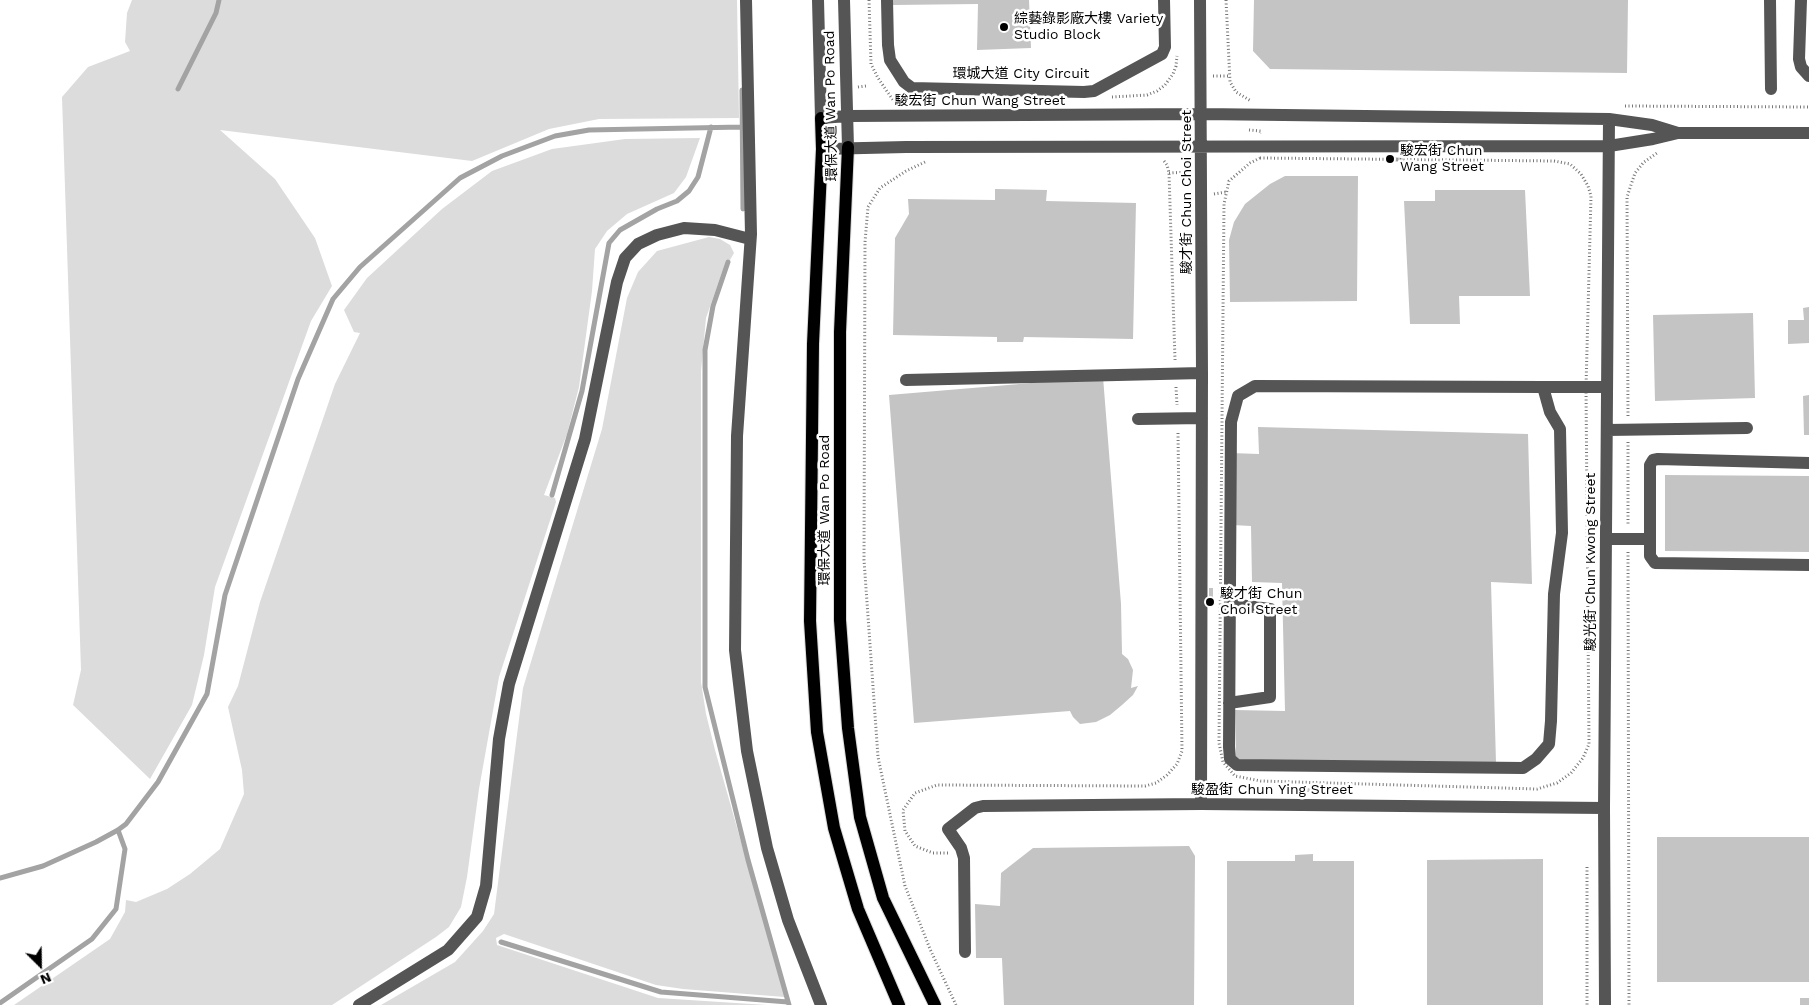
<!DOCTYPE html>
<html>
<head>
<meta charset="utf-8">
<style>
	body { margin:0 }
	#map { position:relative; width:1809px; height:1005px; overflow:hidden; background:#fff; font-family:"Work Sans",sans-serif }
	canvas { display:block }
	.north { position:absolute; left:15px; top:940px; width:50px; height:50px; -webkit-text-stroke:4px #fff; paint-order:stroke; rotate:157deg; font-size:14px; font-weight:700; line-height:20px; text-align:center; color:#000 }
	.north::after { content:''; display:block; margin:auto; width:18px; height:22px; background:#000; clip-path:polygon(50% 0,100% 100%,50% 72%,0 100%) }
</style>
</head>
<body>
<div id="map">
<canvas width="1809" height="1005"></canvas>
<div class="north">N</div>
</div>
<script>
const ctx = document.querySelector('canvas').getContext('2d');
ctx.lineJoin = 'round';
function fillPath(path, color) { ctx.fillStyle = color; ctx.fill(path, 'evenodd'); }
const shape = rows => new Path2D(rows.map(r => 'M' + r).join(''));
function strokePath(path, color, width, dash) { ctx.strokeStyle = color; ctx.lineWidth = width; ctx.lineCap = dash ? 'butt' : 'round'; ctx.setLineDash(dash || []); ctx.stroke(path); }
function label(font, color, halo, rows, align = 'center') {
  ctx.font = font + ' "Work Sans","Noto Sans TC",sans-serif'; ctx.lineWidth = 5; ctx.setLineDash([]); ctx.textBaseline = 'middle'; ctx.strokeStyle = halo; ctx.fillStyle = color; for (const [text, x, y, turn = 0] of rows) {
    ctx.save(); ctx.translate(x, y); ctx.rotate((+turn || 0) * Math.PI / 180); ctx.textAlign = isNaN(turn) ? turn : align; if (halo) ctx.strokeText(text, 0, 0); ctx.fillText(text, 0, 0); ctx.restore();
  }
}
const green = shape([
	[132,0,737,0,739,118,599,119,549,129,472,161,220,130,275,179,315,238,332,286,311,321,215,587,204,655,192,705,150,779,73,705,81,670,62,97,88,67,130,51,125,42,127,13],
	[700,138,686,177,674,193,627,214,607,231,595,249,592,291,579,387,567,434,544,495,555,498,556,502,499,677,479,789,467,877,461,907,449,927,436,937,332,1005,14,1005,110,939,125,912,126,900,136,902,167,889,190,874,220,849,244,794,242,770,228,707,238,686,260,602,335,384,360,333,354,332,344,310,367,278,442,209,492,171,552,149,625,139],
	[709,237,720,239,730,245,734,253,730,260,726,261,706,318,701,371,701,682,706,714,715,750,785,997,683,989,656,985,504,934,496,938,497,945,658,998,767,1005,381,1005,455,962,483,931,494,914,523,688,602,429,627,298,638,272,657,251]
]);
const stream = shape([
	[178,89,216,13,219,0],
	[742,90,743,209],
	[728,262,713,306,705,350,705,687,748,860,789,1005],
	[552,495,582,391,609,243,620,230,657,209,677,201,689,191,698,177,711,127],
	[0,878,43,866,96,842,118,830,126,824,158,782,207,694,225,595,298,379,333,299,360,267,460,178,502,156,555,136,589,130,742,127],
	[501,942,661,992,788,1002],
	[0,1003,92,939,116,909,125,849,118,830]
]);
const building = shape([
	[893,0,1029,0,1031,48,977,50,978,4,893,5],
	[1254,0,1628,0,1627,73,1270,69,1253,51],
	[1385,156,1403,158,1403,162,1385,161],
	[1285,176,1358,176,1357,301,1230,302,1229,240,1234,222,1245,204,1270,184],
	[995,189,1047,190,1046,201,1136,203,1133,339,1024,337,1023,342,997,342,997,337,893,335,895,238,909,214,908,199,995,200],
	[1435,190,1525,190,1530,296,1459,296,1460,324,1410,324,1404,201,1435,201],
	[1809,307,1809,343,1788,344,1788,320,1804,320,1803,308],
	[1753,313,1755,398,1655,401,1653,315],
	[1103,377,1121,604,1122,654,1128,659,1133,670,1131,688,1138,686,1133,695,1122,705,1110,715,1096,722,1080,724,1073,717,1070,711,914,723,889,395],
	[1809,395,1809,435,1804,435,1803,396],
	[1258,427,1528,434,1532,584,1491,582,1496,763,1236,760,1235,710,1285,711,1282,583,1252,582,1251,526,1232,525,1230,453,1259,454],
	[1665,475,1809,476,1809,552,1665,551],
	[1209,588,1213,588,1213,606,1209,606],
	[1304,788,1321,788,1321,792,1304,792],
	[1657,837,1809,837,1809,982,1657,982],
	[1189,846,1195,856,1194,1005,1004,1005,1002,958,976,958,975,904,1000,906,1001,873,1033,848],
	[1313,854,1313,861,1354,861,1354,1005,1227,1005,1227,861,1295,861,1295,855],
	[1543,859,1543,1005,1427,1005,1427,860],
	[1800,998,1809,998,1809,1005,1800,1005]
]);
const path = shape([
	[869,0,871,64,878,78,893,100],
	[1226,0,1230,82,1236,92,1251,101],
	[1213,76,1229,76],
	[858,87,866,86],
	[1112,97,1147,95,1157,91,1165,85,1173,74,1176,66,1177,56],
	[899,100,906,100],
	[1625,106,1809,107],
	[1249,130,1261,131,1260,133],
	[1260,158,1554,161,1570,164,1581,174,1588,186,1591,196,1586,387,1589,744,1583,758,1571,773,1557,783,1537,789,1261,781,1235,776,1223,762,1219,743,1224,204,1229,181,1250,163,1260,158],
	[1164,161,1167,165,1169,173,1175,360],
	[925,162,906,171,880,188,868,207,865,242,864,560,878,757,905,886,930,949,956,1005],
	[1169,173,1188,172],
	[1214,194,1226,192],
	[1176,387,1177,405],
	[1628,416,1627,197,1635,173,1644,162,1657,153],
	[1628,442,1628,526],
	[1628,552,1629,1005],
	[948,853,933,853,915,846,905,831,903,810,915,793,937,785,1145,786,1156,783,1167,775,1177,764,1182,751,1178,432],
	[1587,867,1587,1005]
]);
const minor = shape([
	[746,0,751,234,737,436,735,650,747,751,767,848,788,920,821,1005],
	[818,0,821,118,848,116,1202,114,1609,119,1652,125,1678,133],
	[844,0,848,147],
	[887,0,888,45,890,60,904,82,912,88,1084,92,1094,91,1162,54,1165,47,1164,0],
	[1200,0,1202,373,1201,804],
	[1770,0,1771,89],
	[1801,0,1799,59,1801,67,1809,76],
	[822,149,906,147,1609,146,1653,139,1678,133,1809,133],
	[906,380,1202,373],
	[1543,387,1550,412,1560,429,1562,533,1554,594,1551,721,1549,744,1536,759,1523,768,1237,765,1230,759,1229,747,1231,422,1238,396,1255,386,1543,387,1607,387],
	[1138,419,1202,418],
	[1607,430,1747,428],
	[1809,463,1658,459,1653,460,1650,465,1650,556,1655,563,1809,565],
	[1607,539,1650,539],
	[1229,703,1270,697,1270,609,1231,604],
	[965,952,964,858,961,848,948,829,975,808,983,806,1201,804,1604,808],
	[359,1005,448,950,477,917,486,886,499,739,509,684,585,439,617,282,625,258,638,244,657,235,684,228,715,230,750,239],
	[1605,1005,1604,808,1609,119]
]);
const major = shape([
	[821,118,822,149,813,344,810,621,817,732,834,828,858,909,899,1005],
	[848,147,840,332,840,620,848,728,860,817,883,898,935,1005]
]);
const markers = [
	[1004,27,5,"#000"],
	[1390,159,5,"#000"],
	[1210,602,5,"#000"]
];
const poiNames = [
	["綜藝錄影廠大樓 Variety",1014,19],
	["Studio Block",1014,35],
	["駿宏街 Chun",1400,151],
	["Wang Street",1400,167],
	["駿才街 Chun",1220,594],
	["Choi Street",1220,610]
];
const streetNames = [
	["環城大道 City Circuit",1021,74],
	["駿宏街 Chun Wang Street",980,101],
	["環保大道 Wan Po Road",831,106,-91],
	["駿才街 Chun Choi Street",1187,192,-90],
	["環保大道 Wan Po Road",825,510,-90],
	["駿光街 Chun Kwong Street",1591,562,-90],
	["駿盈街 Chun Ying Street",1272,790]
];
fillPath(green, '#dcdcdc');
strokePath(stream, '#a3a3a3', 5);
fillPath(building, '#c4c4c4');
strokePath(major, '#dbdbdb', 14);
strokePath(path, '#777', 3, [1, 2.5]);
strokePath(minor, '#555', 12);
strokePath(major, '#000', 12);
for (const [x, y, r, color] of markers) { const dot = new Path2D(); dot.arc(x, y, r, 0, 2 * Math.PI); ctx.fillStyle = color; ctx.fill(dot); strokePath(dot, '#fff', 2); }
label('14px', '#000', '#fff', poiNames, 'left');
label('14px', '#000', '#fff', streetNames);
</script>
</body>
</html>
